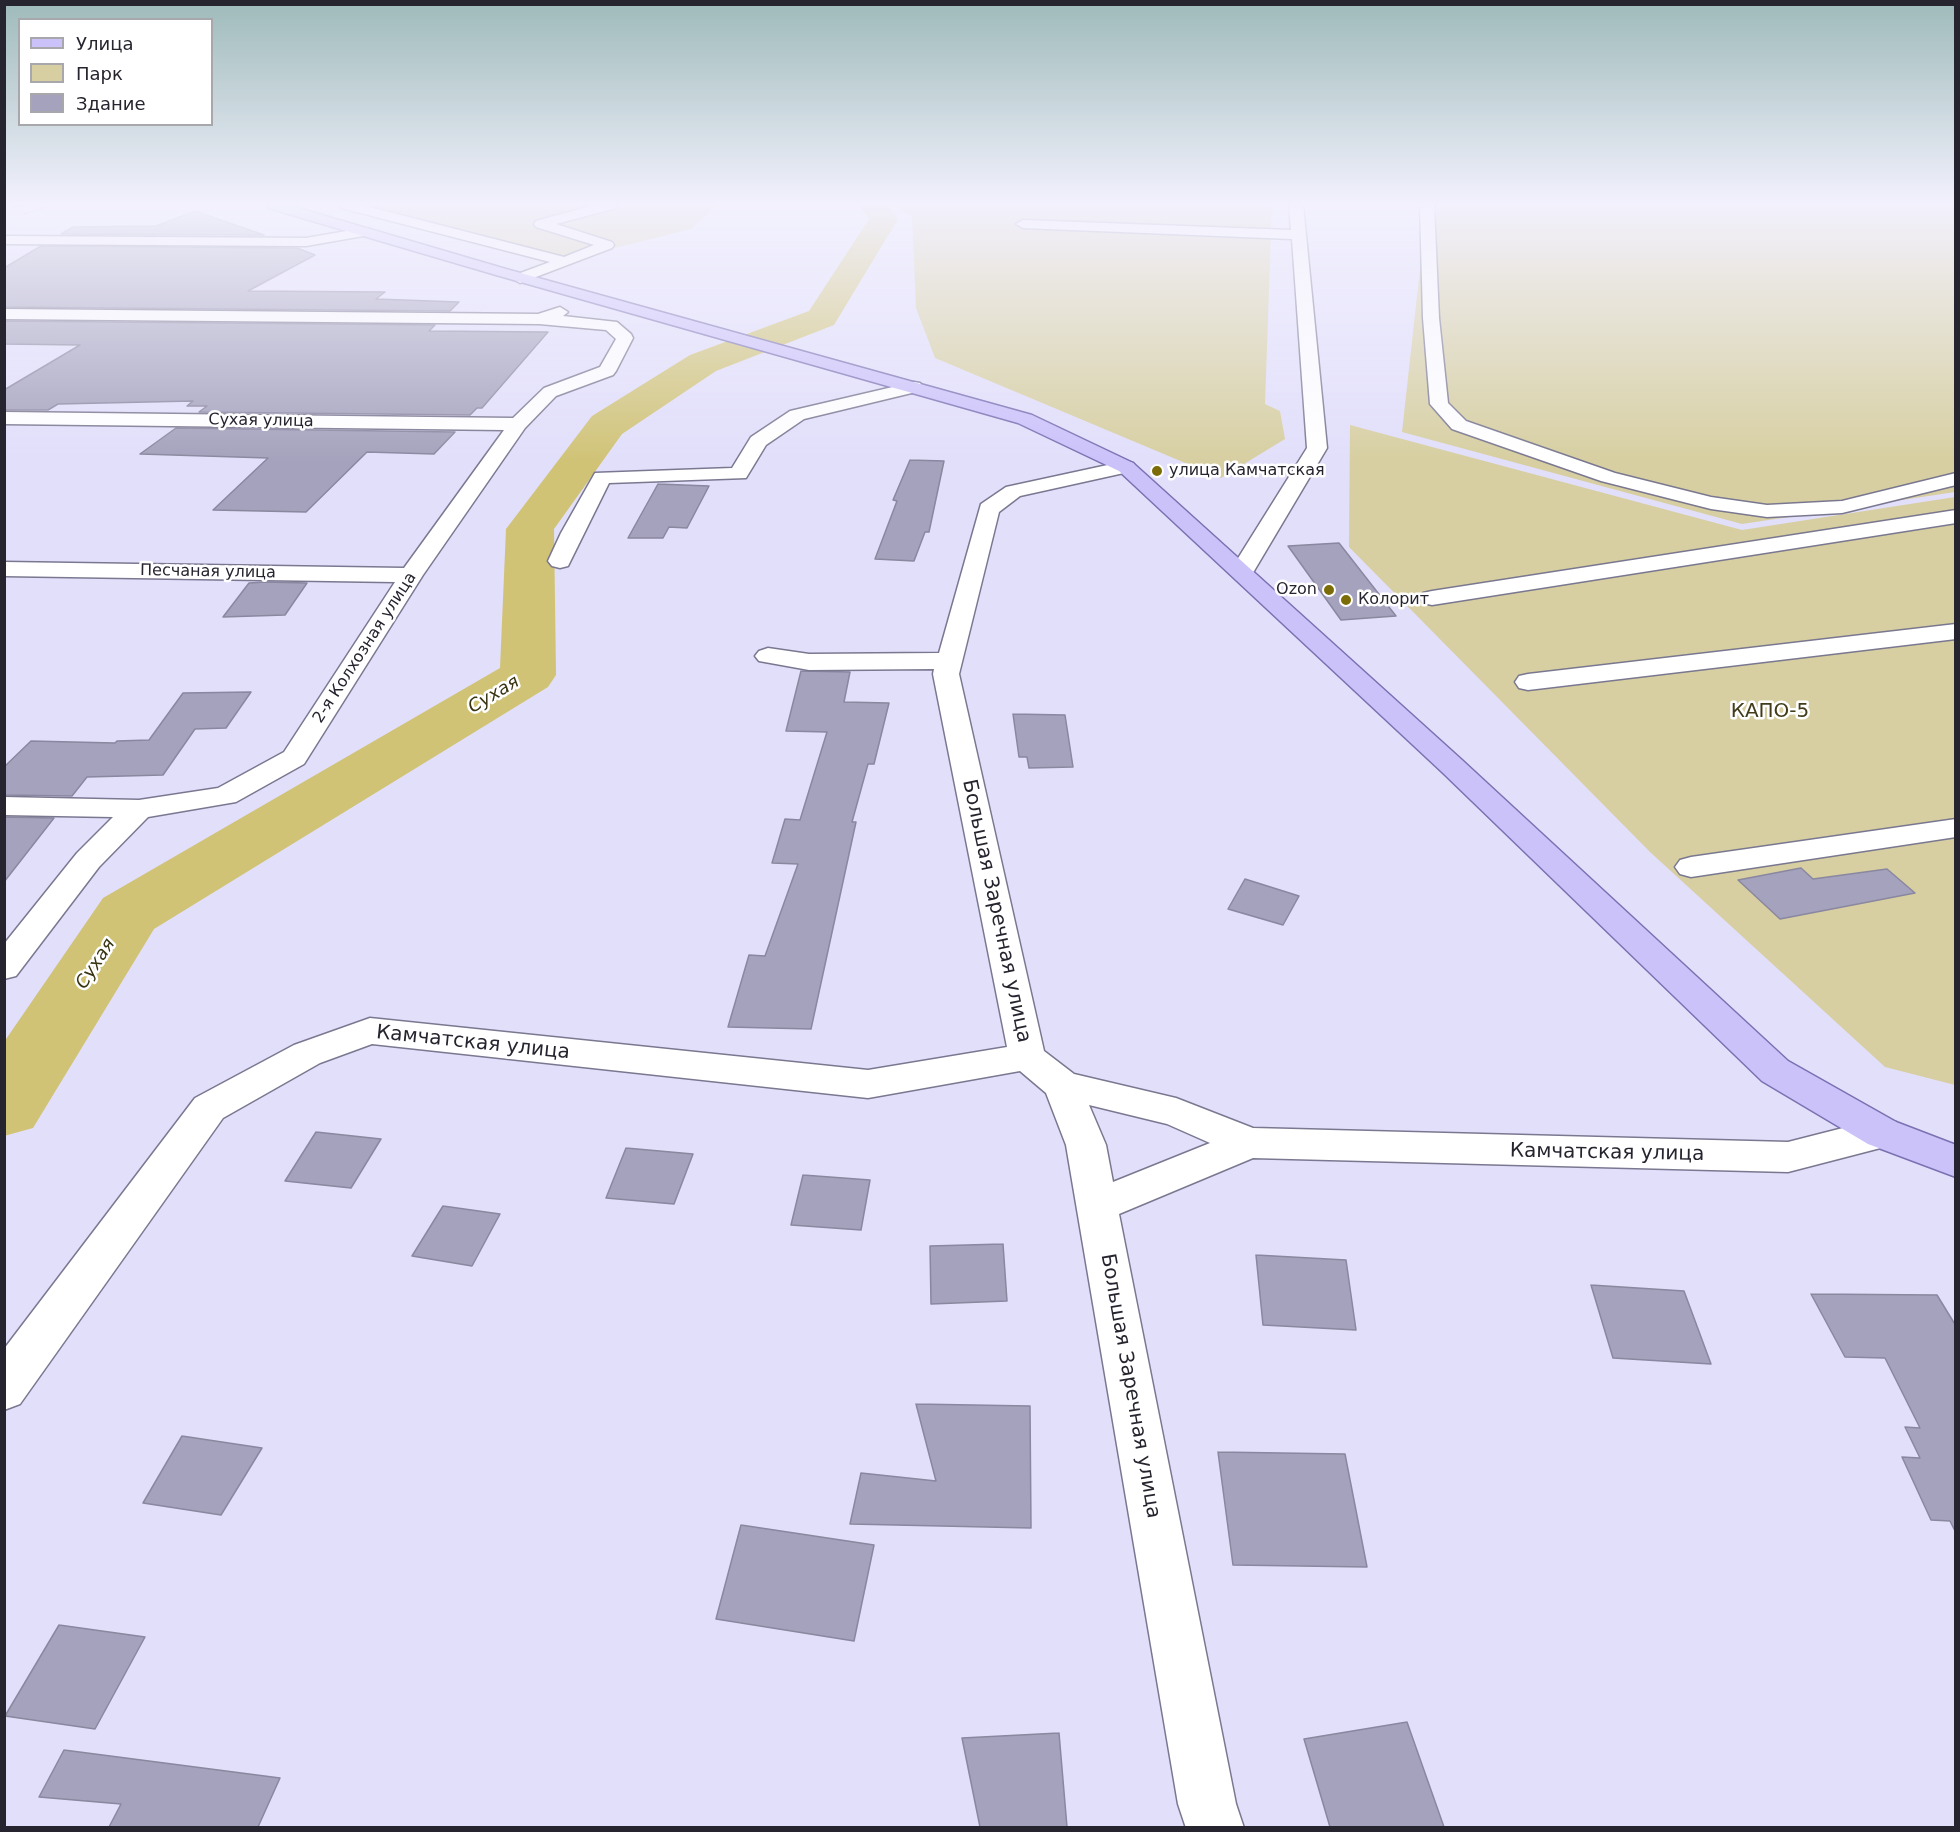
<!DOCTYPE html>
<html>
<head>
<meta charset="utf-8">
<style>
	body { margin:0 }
	#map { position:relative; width:1960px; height:1832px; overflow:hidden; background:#e2dffb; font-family:"DejaVu Sans",sans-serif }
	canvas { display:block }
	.frame { position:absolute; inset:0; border:6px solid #26252f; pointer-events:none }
	.legend { position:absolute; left:18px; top:18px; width:195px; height:108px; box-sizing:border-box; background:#fff; border:2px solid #a8a8ac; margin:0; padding:8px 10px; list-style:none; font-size:18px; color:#26252f }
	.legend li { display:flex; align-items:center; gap:12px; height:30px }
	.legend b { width:30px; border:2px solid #a8a8ac }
</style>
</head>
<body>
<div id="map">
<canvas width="1960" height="1832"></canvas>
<div class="frame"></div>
<ul class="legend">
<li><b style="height:8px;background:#cbc2fa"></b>Улица</li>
<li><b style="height:16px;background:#d7cfa1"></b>Парк</li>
<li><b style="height:16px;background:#a4a2bc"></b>Здание</li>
</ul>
</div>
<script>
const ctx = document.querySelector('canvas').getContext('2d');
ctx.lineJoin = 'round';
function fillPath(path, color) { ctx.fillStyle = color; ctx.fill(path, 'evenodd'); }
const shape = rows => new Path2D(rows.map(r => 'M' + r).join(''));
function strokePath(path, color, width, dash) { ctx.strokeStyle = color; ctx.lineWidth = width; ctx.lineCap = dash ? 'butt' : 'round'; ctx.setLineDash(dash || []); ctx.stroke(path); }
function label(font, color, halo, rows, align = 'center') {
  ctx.font = font + ' "DejaVu Sans",sans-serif'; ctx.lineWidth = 5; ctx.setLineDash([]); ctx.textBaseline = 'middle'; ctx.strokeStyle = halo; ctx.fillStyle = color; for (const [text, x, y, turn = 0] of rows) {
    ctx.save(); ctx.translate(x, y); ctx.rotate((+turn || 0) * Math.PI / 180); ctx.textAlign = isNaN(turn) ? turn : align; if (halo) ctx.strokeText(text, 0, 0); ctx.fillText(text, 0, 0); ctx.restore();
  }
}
const green = shape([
	[357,205,717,205,691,229,557,262],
	[892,205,1272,205,1265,404,1280,411,1285,439,1221,478,935,358,916,308,912,216],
	[1427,205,1955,205,1955,492,1742,524,1402,432],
	[1350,425,1742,530,1955,497,1955,1085,1885,1067,1650,852,1349,547]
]);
const river = shape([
	[859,205,888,205,898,219,834,325,716,371,622,434,554,529,556,675,548,687,154,929,33,1128,4,1136,4,1042,103,898,500,668,506,529,592,416,690,355,809,311,869,219,859,205]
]);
const building = shape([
	[195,211,264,235,61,234,73,227,156,226,195,211],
	[41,246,297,248,315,255,248,291,385,292,376,299,459,302,450,311,4,307,4,268,41,246],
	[4,321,435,325,429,331,548,332,482,408,477,408,470,415,199,412,207,406,187,406,193,401,58,404,48,410,4,410,4,390,80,345,4,344,4,321],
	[176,428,455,432,434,454,367,452,306,512,213,510,268,458,140,454,176,428],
	[910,460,944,461,929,532,925,532,914,561,875,559,897,501,893,500,910,460],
	[658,484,709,486,687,528,669,527,663,538,628,538,658,484],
	[1339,543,1396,616,1341,620,1288,546,1339,543],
	[249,583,265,582,307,583,285,615,223,617,249,583],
	[801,671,850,672,844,702,889,703,874,764,868,764,852,822,856,822,811,1029,728,1027,749,955,765,956,798,864,772,863,785,819,800,820,827,732,786,731,801,671],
	[251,692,226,728,195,729,163,775,87,777,72,796,4,795,4,767,31,741,115,743,117,741,149,740,183,693,251,692],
	[1013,714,1065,715,1073,767,1029,768,1027,757,1019,757,1013,714],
	[4,817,54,818,4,882,4,817],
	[1801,868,1813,879,1887,869,1915,893,1780,919,1738,880,1801,868],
	[1245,879,1299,896,1283,925,1228,909,1245,879],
	[316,1132,381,1139,351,1188,285,1181,316,1132],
	[626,1148,693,1154,674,1204,606,1198,626,1148],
	[803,1175,870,1180,861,1230,791,1225,803,1175],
	[443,1206,500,1214,472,1266,412,1256,443,1206],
	[1003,1244,1007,1301,931,1304,930,1246,1003,1244],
	[1256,1255,1346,1260,1356,1330,1263,1325,1256,1255],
	[1591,1285,1684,1291,1711,1364,1613,1358,1591,1285],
	[1811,1294,1937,1295,1956,1326,1956,1533,1950,1521,1931,1520,1902,1457,1920,1458,1905,1427,1920,1428,1885,1358,1845,1357,1811,1294],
	[916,1404,1030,1406,1031,1528,850,1524,861,1473,936,1481,916,1404],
	[182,1436,262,1448,221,1515,143,1503,182,1436],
	[1218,1452,1345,1454,1367,1567,1233,1565,1218,1452],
	[741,1525,874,1545,854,1641,716,1619,741,1525],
	[59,1625,145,1637,95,1729,5,1716,59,1625],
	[1407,1722,1444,1827,1330,1827,1304,1739,1407,1722],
	[1059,1733,1067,1827,980,1827,962,1738,1059,1733],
	[64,1750,280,1778,258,1827,109,1827,121,1804,39,1797,64,1750]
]);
const path = shape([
	[4,209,28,205],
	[24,214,52,205]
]);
const minor = shape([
	[340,205,362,205,564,257,594,245,536,227,534,224,536,221,595,205,617,205,616,208,556,224,612,242,614,245,612,248,520,283,512,278,515,275,550,262,341,208,340,205],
	[1289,205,1303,205,1327,448,1254,571,1250,576,1242,578,1234,576,1230,571,1307,448,1292,239,1023,228,1016,224,1023,220,1291,230,1289,205],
	[1420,205,1434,205,1439,318,1448,403,1466,421,1615,473,1711,497,1767,505,1842,501,1956,473,1956,485,1842,513,1767,517,1711,509,1601,481,1452,429,1430,404,1423,318,1420,205],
	[364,228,369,229,371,232,369,235,306,246,4,244,4,236,306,238,364,228],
	[560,307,568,312,563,316,617,322,631,334,633,338,616,371,613,375,556,396,525,428,423,575,304,764,236,802,148,817,99,867,16,976,4,979,4,944,77,853,113,817,4,815,4,797,139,800,218,788,284,752,395,582,4,576,4,562,404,568,504,430,4,424,4,412,513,418,544,388,600,367,616,339,606,330,539,324,4,319,4,309,538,314,560,307],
	[914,382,920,383,923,387,920,391,804,419,766,445,746,478,609,483,568,566,560,568,552,566,548,561,561,533,595,473,732,468,751,437,790,411,914,382],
	[1126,461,1133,463,1136,467,1133,471,1020,496,999,512,959,674,1044,1051,1074,1074,1176,1098,1253,1128,1788,1142,1882,1118,1896,1122,1902,1133,1896,1144,1788,1172,1253,1158,1119,1214,1236,1804,1244,1828,1186,1828,1178,1804,1066,1145,1046,1093,1020,1071,868,1098,372,1044,320,1063,223,1118,20,1404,4,1410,4,1349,195,1098,294,1045,370,1018,868,1070,1007,1047,933,674,934,669,809,670,759,661,755,656,759,651,768,648,809,654,939,653,981,504,1006,487,1126,461],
	[1089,1105,1167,1124,1210,1143,1113,1182,1106,1145,1089,1105],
	[1956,510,1956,523,1432,605,1423,603,1420,598,1423,593,1432,591,1956,510],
	[1956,624,1956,639,1528,690,1519,688,1515,682,1519,676,1528,674,1956,624],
	[1956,819,1956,837,1691,877,1680,874,1675,867,1680,860,1691,857,1956,819]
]);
const major = shape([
	[267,205,288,205,506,269,1032,415,1133,463,1462,760,1788,1061,1896,1122,1956,1145,1956,1177,1868,1144,1762,1081,1442,772,1119,471,1018,423,496,275,268,208,267,205]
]);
const markers = [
	[1157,471,6,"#7b6c07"],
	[1329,590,6,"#7b6c07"],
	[1346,600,6,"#7b6c07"]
];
const farStreetnames = [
	["Сухая улица",261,421,1],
	["Песчаная улица",208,572,1],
	["2-я Колхозная улица",365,648,-57]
];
const farPoinames = [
	["улица Камчатская",1169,471],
	["Ozon",1317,590,"right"],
	["Колорит",1358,600]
];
const farWaternames = [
	["Сухая",494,695,-31],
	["Сухая",96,964,-57]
];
const parkNames = [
	["КАПО-5",1770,712]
];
const streetNames = [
	["Большая Заречная улица",996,911,78],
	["Камчатская улица",473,1043,6],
	["Камчатская улица",1607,1153,1],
	["Большая Заречная улица",1130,1386,80]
];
fillPath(green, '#d7cfa1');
fillPath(river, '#d0c376');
fillPath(building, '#a4a2bc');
strokePath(building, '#8a87a0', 1.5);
strokePath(minor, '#7a7890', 3);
strokePath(major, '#7a71b1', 3);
strokePath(path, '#9694a9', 1.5, [3, 1.5]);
fillPath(minor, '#fff');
fillPath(major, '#cbc2fa');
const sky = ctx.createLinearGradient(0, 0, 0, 462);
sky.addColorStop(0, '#9ebaba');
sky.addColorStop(0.44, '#f2f1fd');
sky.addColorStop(1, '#f2f1fd00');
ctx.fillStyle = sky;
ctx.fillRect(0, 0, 1960, 462);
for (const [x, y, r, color] of markers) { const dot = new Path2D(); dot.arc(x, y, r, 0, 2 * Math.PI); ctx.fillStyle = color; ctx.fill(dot); strokePath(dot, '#fff', 2); }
label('16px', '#26252f', '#fff', farStreetnames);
label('16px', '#26252f', '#fff', farPoinames, 'left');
label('italic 18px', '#393411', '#fff', farWaternames);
label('20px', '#423c1a', '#fff', parkNames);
label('20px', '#26252f', '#fff', streetNames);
</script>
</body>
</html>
